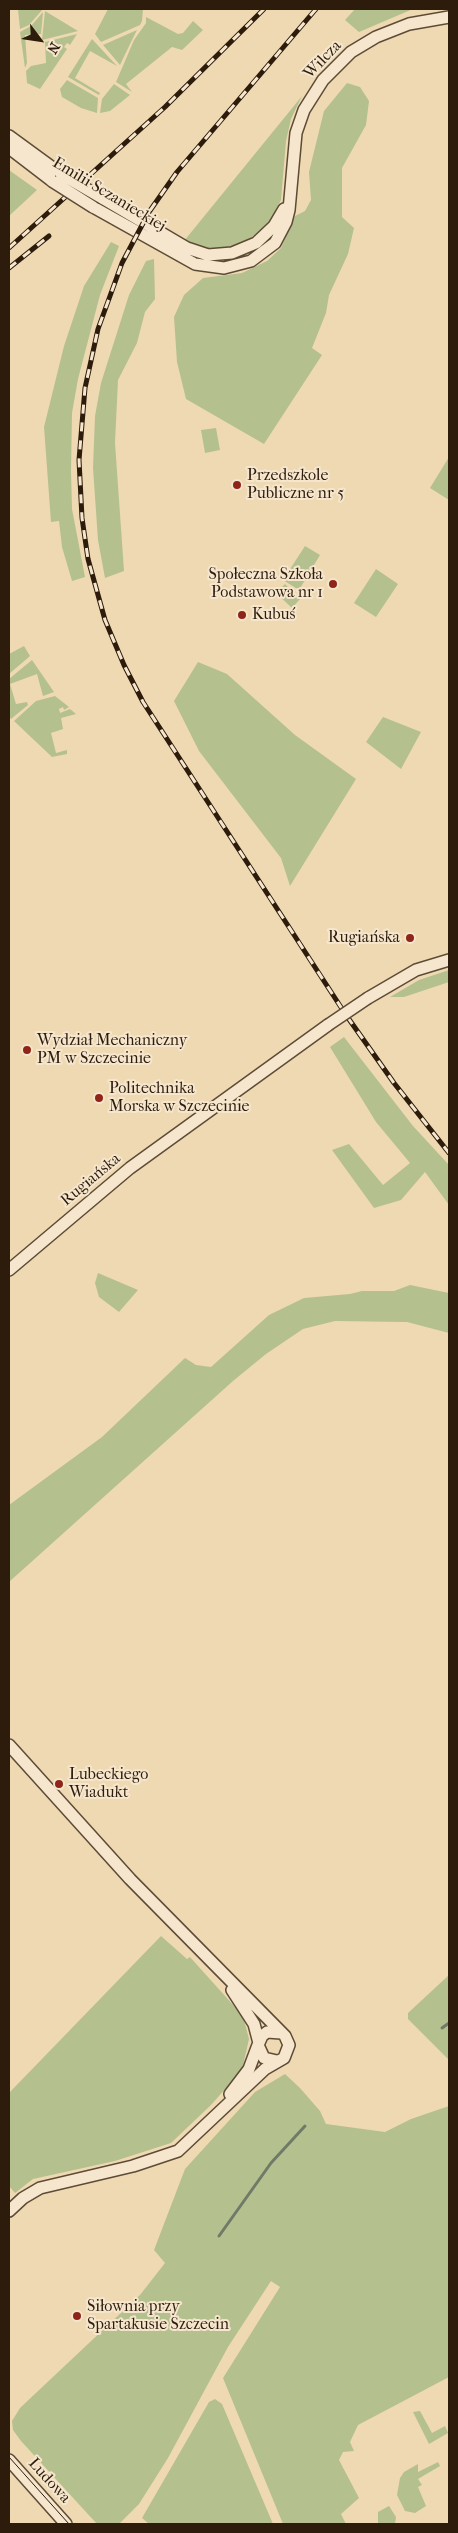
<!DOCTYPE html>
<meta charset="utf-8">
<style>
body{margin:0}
#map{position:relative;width:458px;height:2533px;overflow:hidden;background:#efd9b2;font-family:"IM FELL French Canon",serif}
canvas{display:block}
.frame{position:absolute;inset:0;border:10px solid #2d1c0c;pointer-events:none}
.north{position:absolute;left:15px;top:15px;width:50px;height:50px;-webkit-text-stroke:4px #f5e6cd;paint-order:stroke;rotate:121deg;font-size:14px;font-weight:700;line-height:20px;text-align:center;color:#2d1c0c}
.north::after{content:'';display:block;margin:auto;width:18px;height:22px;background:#2d1c0c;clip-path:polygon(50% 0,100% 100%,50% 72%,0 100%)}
</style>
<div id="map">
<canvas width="458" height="2533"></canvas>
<div class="frame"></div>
<div class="north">N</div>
</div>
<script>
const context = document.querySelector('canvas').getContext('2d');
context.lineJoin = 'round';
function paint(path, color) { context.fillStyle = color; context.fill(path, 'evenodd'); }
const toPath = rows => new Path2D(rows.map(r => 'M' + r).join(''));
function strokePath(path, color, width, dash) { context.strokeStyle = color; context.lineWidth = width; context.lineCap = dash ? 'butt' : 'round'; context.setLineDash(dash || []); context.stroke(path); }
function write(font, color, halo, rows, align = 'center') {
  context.font = font + ' "IM FELL French Canon",serif'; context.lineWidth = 4; context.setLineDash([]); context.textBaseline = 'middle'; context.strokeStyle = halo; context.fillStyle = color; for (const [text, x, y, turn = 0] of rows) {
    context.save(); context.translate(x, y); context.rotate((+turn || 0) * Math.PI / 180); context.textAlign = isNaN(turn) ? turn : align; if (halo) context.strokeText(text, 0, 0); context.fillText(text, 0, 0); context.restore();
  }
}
const green = toPath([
 [18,9,43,9,29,25,20,29],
 [108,9,143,9,142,21,140,25,101,42,95,34],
 [355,9,413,9,359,32,345,20],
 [45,11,78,31,42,40],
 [43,12,41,34,25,35,27,63,25,68,20,32,31,26],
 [146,17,178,34,183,33,193,21,203,30,182,50,172,47,126,84,132,92,116,82,134,40,146,23],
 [137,30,132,40,120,65,103,45],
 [77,34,70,45,67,43,64,47,67,49,40,89,27,83,26,71,31,66,46,63,45,42],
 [92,39,117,66,90,51,75,78,100,93,99,95,68,77],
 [67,80,98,98,97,113,81,108,62,97,60,89],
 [347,83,360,87,369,101,366,125,342,168,342,217,354,228,348,254,329,295,326,313,312,348,322,355,264,444,186,399,177,362,174,317,184,295,203,278,242,273,267,261,281,248,295,216,305,211,311,200,309,172,324,111],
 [114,84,130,95,110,111,100,113,102,99],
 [302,96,291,119,286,141,281,200,269,223,248,240,228,248,208,249,184,241],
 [9,170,37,190,9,216],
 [111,242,119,246,100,295,78,379,72,413,71,471,72,509,85,577,72,581,62,547,59,521,51,522,44,427,64,346,84,286],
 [154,259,155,299,145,312,137,343,118,380,115,443,124,571,105,578,98,540,93,468,95,416,101,383,129,295,146,261],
 [216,428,220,450,205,453,201,430],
 [449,457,449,500,430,488],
 [305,546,320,555,299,590,283,580],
 [376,569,398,584,376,617,354,603],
 [285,584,300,599,292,608,276,593],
 [24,646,30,656,9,674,9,654],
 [32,660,54,692,43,696,37,674,10,684,16,704,27,702,28,705,11,719,9,716,9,679],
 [198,662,227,674,295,735,356,779,290,886,281,858,199,751,174,701],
 [55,696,69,707,64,710,63,707,59,709,60,713,70,709,76,714,61,718,63,729,51,733,56,753,67,750,67,754,52,757,14,721,36,701],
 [383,717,421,732,401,769,366,742],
 [449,970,449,982,404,997,390,997,419,980],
 [344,1037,413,1126,449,1165,449,1205,425,1172,401,1200,374,1208,332,1150,349,1144,383,1185,410,1163,376,1122,330,1047],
 [98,1273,138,1290,119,1312,99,1297,95,1283],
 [410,1285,449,1293,449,1333,407,1322,335,1321,303,1329,266,1354,233,1381,9,1582,9,1505,102,1437,185,1358,196,1365,211,1367,269,1315,304,1298,350,1294,362,1291,394,1291],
 [161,1936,187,1959,190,1957,243,2016,249,2039,242,2070,211,2105,171,2143,115,2161,33,2179,15,2193,9,2186,9,2093],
 [449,1975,449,2060,408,2019,408,2013],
 [285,2074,300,2088,320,2111,326,2124,385,2132,411,2119,449,2106,449,2377,358,2425,350,2442,354,2451,343,2452,339,2460,359,2498,341,2514,346,2524,283,2524,223,2378,280,2287,271,2281,228,2347,168,2458,139,2504,119,2524,97,2524,21,2441,13,2430,12,2421,20,2408,140,2295,165,2263,154,2250,185,2169,255,2092],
 [215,2399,222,2404,273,2524,149,2524,142,2518,209,2402],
 [420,2411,432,2433,445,2426,448,2433,429,2444,413,2412],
 [438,2462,440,2466,418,2479,422,2485,418,2487,426,2506,415,2513,405,2511,397,2495,400,2478,404,2472,418,2464,418,2472],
 [389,2506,396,2517,395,2524,378,2524,378,2512]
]);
const stream = toPath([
 [442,2028,449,2023],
 [219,2236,271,2163,305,2126]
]);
const minor = toPath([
 [9,136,61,174],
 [9,148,52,181],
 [102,198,187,248,208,255,232,253,256,243,274,226,284,209],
 [93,207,195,264,224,268,251,261,275,243,286,222,289,210,296,133,304,110,323,80,351,52,376,37,409,24,449,17],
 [368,998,416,970,449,960],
 [9,1270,130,1168,328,1025],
 [9,1745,130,1879,285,2036,289,2045,284,2058,265,2069,178,2151,133,2166,40,2188,23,2198,9,2211],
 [232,1990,254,2024,259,2043],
 [277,2061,264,2058,258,2045,262,2036,267,2032,281,2033],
 [230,2094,249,2069,258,2045],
 [9,2460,66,2524]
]);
const tram = toPath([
 [9,2457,69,2524]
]);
const rail = toPath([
 [316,9,177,172,149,212,122,263,98,329,85,388,79,460,82,518,88,559,105,620,124,665,143,702,346,1015,394,1083,449,1153],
 [9,248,165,107,264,9],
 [9,268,49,236]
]);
const minorBridge = toPath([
 [61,174,102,198],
 [52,181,93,207],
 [328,1025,368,998]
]);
const markers = [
 [237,485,5,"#8f2418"],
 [333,584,5,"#8f2418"],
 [242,615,5,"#8f2418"],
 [410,938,5,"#8f2418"],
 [27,1050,5,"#8f2418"],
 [99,1098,5,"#8f2418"],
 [59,1784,5,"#8f2418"],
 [77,2316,5,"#8f2418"]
];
const streetNames = [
 ["Wilcza",323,60,-46],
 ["Emilii Sczanieckiej",109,195,31],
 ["Rugiańska",91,1180,-40],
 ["Ludowa",49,2481,48]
];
const poiNames = [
 ["Przedszkole",247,476],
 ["Publiczne nr 5",247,494],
 ["Społeczna Szkoła",323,575,"right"],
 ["Podstawowa nr 1",323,593,"right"],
 ["Kubuś",252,615],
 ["Rugiańska",400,938,"right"],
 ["Wydział Mechaniczny",37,1041],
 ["PM w Szczecinie",37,1059],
 ["Politechnika",109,1089],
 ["Morska w Szczecinie",109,1107],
 ["Lubeckiego",69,1775],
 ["Wiadukt",69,1793],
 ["Siłownia przy",87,2307],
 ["Spartakusie Szczecin",87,2325]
];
paint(green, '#b5c08f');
strokePath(stream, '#6f7b68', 3);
strokePath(minor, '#5e4b36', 14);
strokePath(minor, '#f5e6cd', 11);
strokePath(tram, '#2d1c0c', 1);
strokePath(rail, '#2d1c0c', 5);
strokePath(rail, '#f5e6cd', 3, [9]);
strokePath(minorBridge, '#5e4b36', 14, []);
strokePath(minorBridge, '#f5e6cd', 11);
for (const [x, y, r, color] of markers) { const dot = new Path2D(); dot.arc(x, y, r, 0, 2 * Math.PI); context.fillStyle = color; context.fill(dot); strokePath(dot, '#f5e6cd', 2); }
write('16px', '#2d1c0c', '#f5e6cd', streetNames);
write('16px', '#2d1c0c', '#f5e6cd', poiNames, 'left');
</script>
